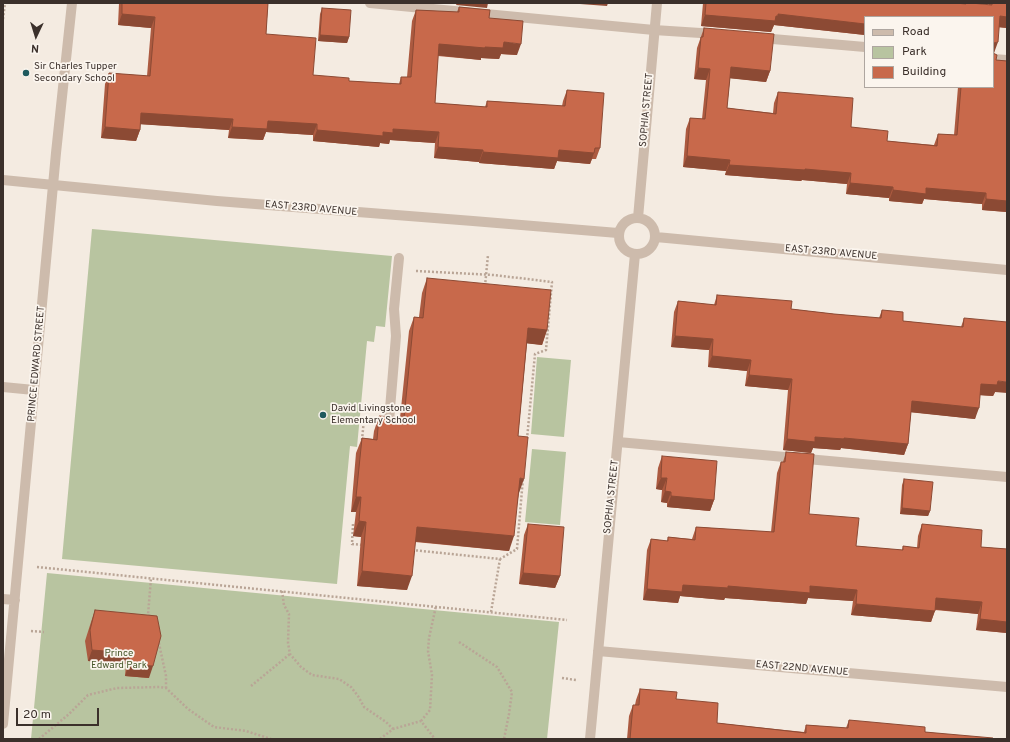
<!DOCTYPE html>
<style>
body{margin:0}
#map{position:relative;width:1010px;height:742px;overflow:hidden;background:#f4ebe1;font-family:Overpass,sans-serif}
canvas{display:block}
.frame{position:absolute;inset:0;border:4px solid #3b302b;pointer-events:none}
.legend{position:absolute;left:864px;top:16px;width:130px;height:72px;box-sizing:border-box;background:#fbf5ee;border:1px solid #aea6a0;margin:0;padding:5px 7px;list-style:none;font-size:12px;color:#3b302b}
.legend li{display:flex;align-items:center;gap:8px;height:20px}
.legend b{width:20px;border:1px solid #aea6a0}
.north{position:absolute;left:16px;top:16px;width:40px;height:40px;-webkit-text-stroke:3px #fbf5ee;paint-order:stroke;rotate:184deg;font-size:11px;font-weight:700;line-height:16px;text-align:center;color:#3b302b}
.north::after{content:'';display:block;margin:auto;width:14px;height:18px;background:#3b302b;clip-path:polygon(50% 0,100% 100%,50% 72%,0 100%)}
.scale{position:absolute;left:16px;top:708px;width:83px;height:18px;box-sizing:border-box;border:2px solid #3b302b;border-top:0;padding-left:5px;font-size:12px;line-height:14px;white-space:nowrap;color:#3b302b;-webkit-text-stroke:3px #fbf5ee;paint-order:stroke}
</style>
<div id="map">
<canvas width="1010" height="742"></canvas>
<div class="frame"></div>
<ul class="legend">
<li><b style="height:5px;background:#cdbbac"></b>Road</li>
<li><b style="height:11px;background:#b8c4a0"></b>Park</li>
<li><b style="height:11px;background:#c8694b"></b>Building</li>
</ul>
<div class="north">N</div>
<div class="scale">20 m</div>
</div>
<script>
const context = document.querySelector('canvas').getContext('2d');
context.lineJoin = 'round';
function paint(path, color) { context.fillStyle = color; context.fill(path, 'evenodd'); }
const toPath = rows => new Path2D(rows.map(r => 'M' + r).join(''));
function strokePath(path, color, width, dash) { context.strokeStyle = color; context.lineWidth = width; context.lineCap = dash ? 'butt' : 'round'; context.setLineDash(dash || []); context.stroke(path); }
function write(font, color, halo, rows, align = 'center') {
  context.font = font + ' Overpass,sans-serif'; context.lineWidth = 3.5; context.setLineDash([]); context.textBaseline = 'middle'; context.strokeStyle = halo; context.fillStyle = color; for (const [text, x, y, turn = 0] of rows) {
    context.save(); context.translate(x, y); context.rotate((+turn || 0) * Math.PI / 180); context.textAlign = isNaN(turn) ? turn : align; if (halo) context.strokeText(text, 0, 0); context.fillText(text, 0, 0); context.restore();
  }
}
const green = toPath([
 [92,229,392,256,385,327,376,326,374,342,367,341,357,447,350,446,337,584,62,559],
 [537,357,571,360,564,437,531,434],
 [532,449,566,452,560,525,525,522],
 [47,573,559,622,547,739,31,739]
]);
const path = toPath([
 [3,19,5,3],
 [416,271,494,275,552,282,546,350,535,354,527,439],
 [485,286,488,255],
 [362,440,364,419,370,419],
 [353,524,352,544,363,545],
 [412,550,500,559,517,549,523,478],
 [37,567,567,620],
 [282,591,284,605,289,614,288,643,290,654,301,667,312,675,339,679,351,687,358,696,364,707,386,722,393,729],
 [491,612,500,559],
 [150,616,148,615,151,578],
 [31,631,44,632],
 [158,639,166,676,166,688],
 [459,642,497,667,512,692,509,714,504,739],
 [562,678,576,680],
 [251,686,290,654],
 [421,721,430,710,432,675,428,651,429,638,436,606],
 [39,739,69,714,88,695,117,688,160,687,166,688,188,709,214,727,246,731,271,739],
 [380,739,393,729,421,721,435,739]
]);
const lane = toPath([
 [370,3,654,30,716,34],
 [761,38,865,47],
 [993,59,1007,60],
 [3,387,34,390],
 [389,421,396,336,394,309,399,258],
 [618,442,1007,477]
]);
const street = toPath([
 [3,180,217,201,473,221,618,233],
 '619 236a18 18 0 1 1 36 0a18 18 0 1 1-36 0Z',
 [638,218,657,3],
 [656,237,1007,270],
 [3,599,15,600],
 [598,651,1007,687],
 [3,724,56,153,72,3],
 [590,739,635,254]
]);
const wall = toPath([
 [119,3,268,3,266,34,313,75,349,81,399,84,401,77,407,77,412,21,416,10,457,12,459,7,489,18,517,55,501,54,499,59,481,58,481,60,438,56,435,103,485,107,487,101,562,106,563,101,567,90,600,148,596,159,592,159,590,164,557,161,554,169,479,163,479,162,434,158,435,143,390,140,389,144,380,143,379,147,313,141,313,135,266,132,263,140,228,138,229,130,140,124,140,130,136,141,101,138,105,84,109,73,147,76,151,28,118,25],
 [703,3,955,3,966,4,966,3,989,5,989,3,1007,3,1007,28,999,27,994,53,993,17,865,17,865,35,774,25,771,32,701,26],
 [322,8,349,37,347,43,318,41,320,14],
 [704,28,770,71,766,82,730,78,727,108,773,113,774,103,778,92,851,127,887,141,934,145,938,134,954,135,958,87,993,87,996,60,1007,61,1007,212,982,210,982,204,924,199,922,204,889,201,889,198,846,194,847,184,802,180,801,181,725,175,726,171,683,167,686,129,690,118,702,119,706,80,694,79,697,48],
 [427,278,547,330,542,345,527,343,518,436,519,493,509,551,415,542,407,590,357,586,361,537,353,536,356,512,351,512,356,453,362,438,373,439,374,431,379,416,400,418,409,331,414,317,419,317,422,293],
 [717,295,791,309,834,314,879,318,882,310,903,321,961,327,964,318,995,392,993,396,980,395,975,419,911,412,908,444,904,455,841,448,840,450,813,448,811,453,783,450,788,390,745,386,747,371,708,367,709,350,671,347,674,312,678,301,714,305],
 [786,452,809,514,856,546,902,550,903,546,917,548,918,536,922,524,981,547,1007,549,1007,633,976,630,978,614,935,610,931,622,851,615,853,601,808,598,806,604,725,598,724,600,680,596,678,603,643,600,647,550,651,539,667,541,668,537,692,539,696,527,771,532,777,473,781,462,783,462],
 [662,456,714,500,710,511,667,507,667,503,661,502,662,490,656,489,658,468],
 [904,479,930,511,928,516,900,514,902,485],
 [528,524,560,576,555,588,519,584,524,535],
 [95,610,149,678,125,676,126,664,88,661,85,641,91,622],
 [640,689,676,699,717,723,804,732,806,725,846,728,849,720,925,732,993,739,627,739,629,716,633,705,635,705,636,700]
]);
const shadedWall = toPath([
 [457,3,488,3,487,8,456,5],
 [580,3,608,3,607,6,580,4],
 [122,14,155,17,151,28,118,25],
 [778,14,865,24,865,35,774,25,771,32,701,26,705,15,776,16],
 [1000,16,1007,17,1007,28,996,27],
 [320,35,349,37,347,43,318,41],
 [504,42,521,44,517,55,501,54,499,59,481,58,481,60,435,55,439,44],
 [998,42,994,53,993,53,993,44,994,43],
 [731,67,770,71,766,82,727,78],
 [698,68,710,69,706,80,694,79],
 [141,113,233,119,229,130,137,124],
 [268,121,317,124,313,135,266,132,263,140,228,138,232,127],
 [105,127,140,130,136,141,101,138],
 [393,129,439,132,435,143,390,140,389,144,380,143,379,147,313,141,317,130,383,132],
 [438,147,483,150,479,162,434,158],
 [559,150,594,153,590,164,557,161,554,169,479,163,483,152],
 [687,156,730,160,726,171,683,167],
 [729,165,805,169,851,173,847,184,802,180,801,181,725,175],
 [850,183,893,187,889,198,846,194],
 [926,188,986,193,982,204,924,199,922,204,889,201,893,190],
 [986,199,1007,201,1007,212,982,210],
 [528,328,547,330,542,345,523,343],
 [675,336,713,339,709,350,671,347],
 [712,356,751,360,747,371,708,367],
 [749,375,792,379,788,390,745,386],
 [998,381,1007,382,1007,393,995,392,993,396,977,395,981,384],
 [912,401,979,408,975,419,908,412],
 [815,437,844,438,908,444,904,455,841,448,840,450,813,448,811,453,783,450,787,439],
 [520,478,524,479,519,493,514,493],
 [661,478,667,478,662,490,656,489],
 [665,491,671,492,667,503,661,502],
 [671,496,714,500,710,511,667,507],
 [356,497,361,497,356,512,351,512],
 [902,508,930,511,928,516,900,514],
 [359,521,366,522,361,537,353,536],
 [417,527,514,536,509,551,411,541],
 [362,571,412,576,407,590,357,586],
 [523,573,560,576,555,588,519,584],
 [683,585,728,586,810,586,857,590,853,601,808,598,806,604,725,598,724,600,680,596,678,603,643,600,647,589],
 [936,598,982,602,978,614,932,609],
 [856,604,935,611,931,622,851,615],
 [980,619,1007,622,1007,633,976,630],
 [92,650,130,653,126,664,88,661],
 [129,664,153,666,149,678,125,676]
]);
const building = toPath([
 [122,3,268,3,266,34,316,38,313,75,349,78,349,81,401,84,401,77,411,77,416,10,459,12,459,7,490,10,489,18,523,21,521,44,504,42,503,48,485,47,485,48,439,44,435,103,487,107,487,101,565,106,567,90,604,93,600,148,595,148,594,153,559,150,558,158,483,152,483,150,438,147,439,132,393,129,393,133,383,132,383,136,317,130,317,124,268,121,267,129,232,127,233,119,141,113,140,130,105,127,109,73,150,76,155,17,122,14,122,3],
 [706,3,955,3,966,4,966,3,971,3,992,5,992,3,1007,3,1007,17,1000,16,998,42,994,43,993,44,993,17,865,17,865,24,778,14,778,16,776,16,775,21,705,15,706,3],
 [322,8,351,10,349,37,320,35,322,8],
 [704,28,774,34,770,71,731,67,727,108,776,114,778,92,853,98,851,127,888,131,887,141,937,146,938,134,957,135,961,87,993,87,993,53,997,55,996,60,1007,61,1007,201,986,199,986,193,926,188,926,194,893,190,893,187,850,183,851,173,805,169,805,170,729,165,730,160,687,156,690,118,705,119,710,69,698,68,701,37,703,37,704,28],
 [427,278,551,290,547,330,528,328,518,436,528,437,524,479,520,478,514,536,417,527,412,576,362,571,366,522,359,521,361,497,356,497,362,438,377,440,379,416,404,418,414,317,423,318,427,278],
 [717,295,792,301,791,309,834,314,881,318,882,310,903,312,903,321,963,327,964,318,1007,322,1007,382,998,381,997,385,981,384,979,408,912,401,908,444,844,438,844,439,815,437,815,442,787,439,792,379,749,375,751,360,712,356,713,339,675,336,678,301,716,305,717,295],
 [786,452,814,454,809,514,859,518,856,546,903,550,903,546,919,548,922,524,982,530,981,547,1007,549,1007,622,980,619,982,602,936,598,935,611,856,604,857,590,810,586,810,593,728,586,728,588,683,585,682,592,647,589,651,539,668,541,668,537,695,540,696,527,774,532,781,462,785,462,786,452],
 [662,456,717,461,714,500,671,496,671,492,665,491,667,478,661,478,662,456],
 [904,479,933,482,930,511,902,508,904,479],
 [528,524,564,527,560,576,523,573,528,524],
 [95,610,157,616,161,636,153,666,129,664,130,653,92,650,90,630,95,610],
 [640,689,677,692,676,699,718,703,717,723,806,733,806,725,848,728,849,720,925,727,925,732,993,738,993,739,630,739,633,705,639,705,640,689]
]);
const markers = [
 [26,73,4,"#1f5a5e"],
 [323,415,4,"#1f5a5e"]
];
const poiNames = [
 ["Sir Charles Tupper",34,67],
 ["Secondary School",34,79],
 ["David Livingstone",331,409],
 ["Elementary School",331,421]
];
const streetNames = [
 ["SOPHIA STREET",647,110,-85],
 ["EAST 23RD AVENUE",311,209,5],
 ["EAST 23RD AVENUE",831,253,5],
 ["PRINCE EDWARD STREET",37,364,-85],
 ["SOPHIA STREET",612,497,-84],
 ["EAST 22ND AVENUE",802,669,5]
];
const parkNames = [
 ["Prince",119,654],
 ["Edward Park",119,666]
];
paint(green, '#b8c4a0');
strokePath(path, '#b9a596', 2.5, [2, 2]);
strokePath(lane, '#cdbbac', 10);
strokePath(street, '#cdbbac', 10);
paint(wall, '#ac5a40');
paint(shadedWall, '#8c4a34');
paint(building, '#c8694b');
strokePath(building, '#8c4a34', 1);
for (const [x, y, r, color] of markers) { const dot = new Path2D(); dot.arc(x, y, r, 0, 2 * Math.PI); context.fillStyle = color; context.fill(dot); strokePath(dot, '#fbf5ee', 1.5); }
write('10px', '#3b302b', '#fbf5ee', poiNames, 'left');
write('10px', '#3b302b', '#fbf5ee', streetNames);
write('10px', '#4a5a2e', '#fbf5ee', parkNames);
</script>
